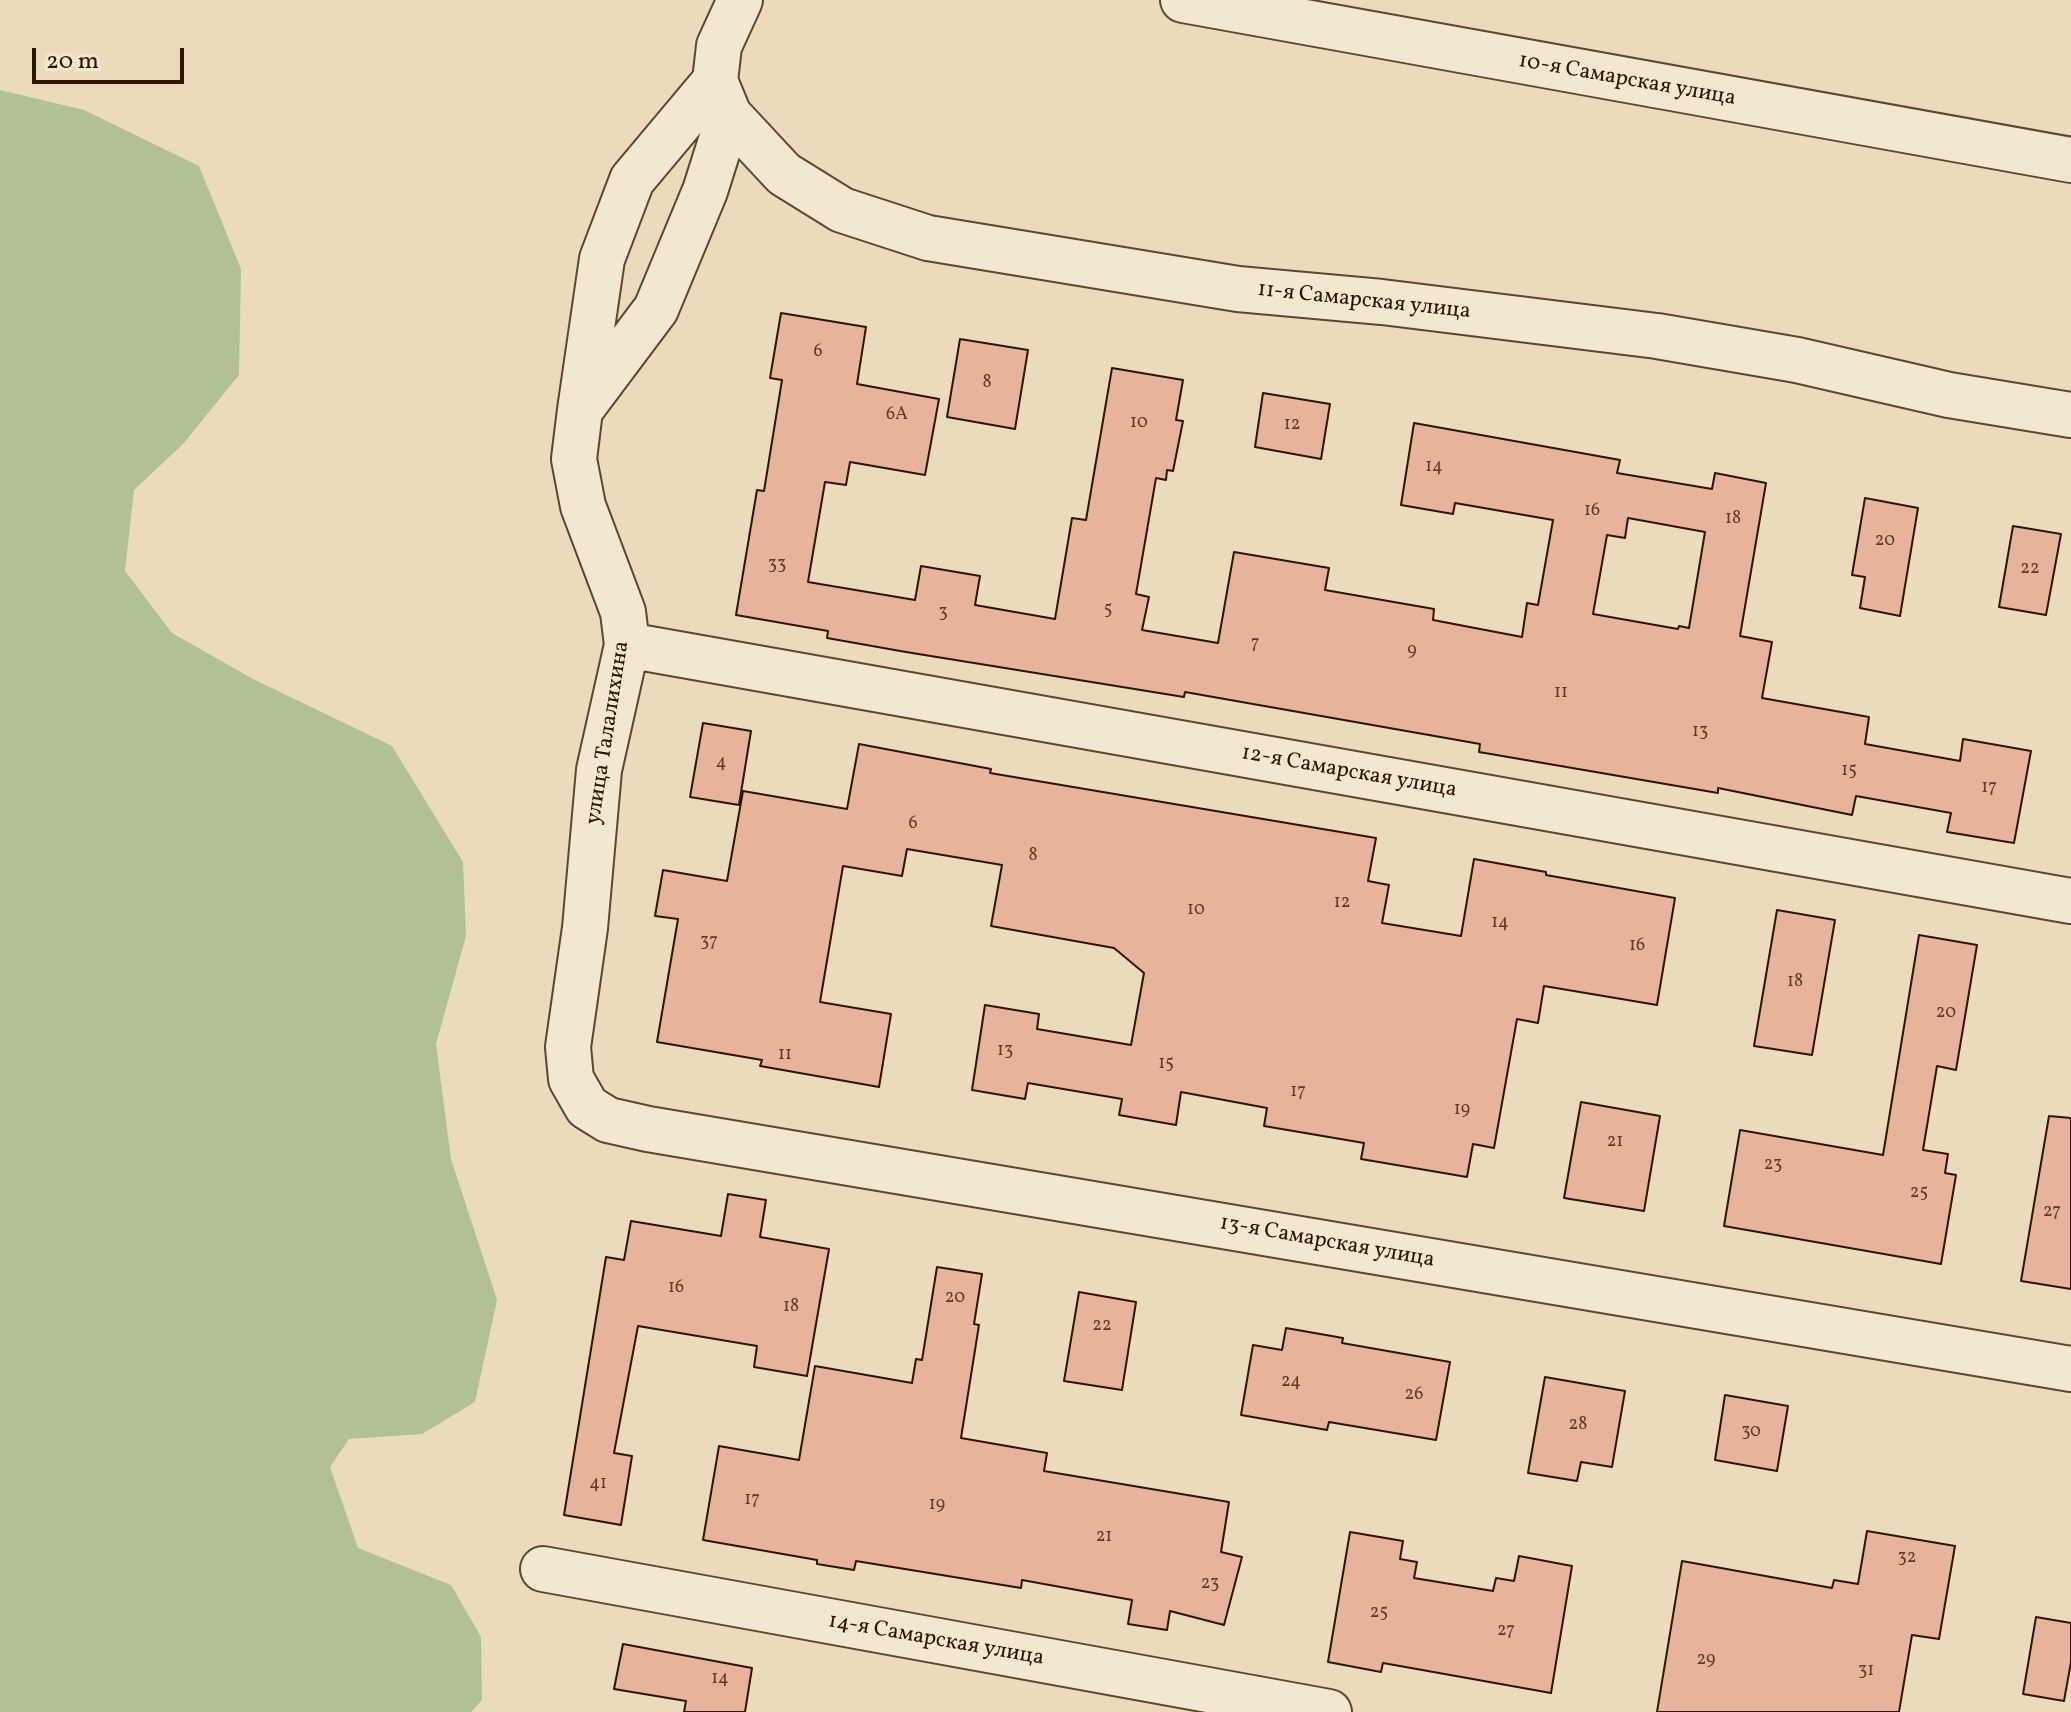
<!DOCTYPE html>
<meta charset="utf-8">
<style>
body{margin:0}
#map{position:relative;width:2071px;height:1712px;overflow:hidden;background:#ebdbba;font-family:Vollkorn,serif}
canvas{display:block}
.scale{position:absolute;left:32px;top:48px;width:152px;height:36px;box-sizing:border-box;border:4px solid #2e1500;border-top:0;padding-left:10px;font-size:24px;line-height:28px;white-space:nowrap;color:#2e1500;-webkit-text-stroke:6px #f2e8d2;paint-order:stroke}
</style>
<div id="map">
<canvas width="2071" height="1712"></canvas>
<div class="scale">20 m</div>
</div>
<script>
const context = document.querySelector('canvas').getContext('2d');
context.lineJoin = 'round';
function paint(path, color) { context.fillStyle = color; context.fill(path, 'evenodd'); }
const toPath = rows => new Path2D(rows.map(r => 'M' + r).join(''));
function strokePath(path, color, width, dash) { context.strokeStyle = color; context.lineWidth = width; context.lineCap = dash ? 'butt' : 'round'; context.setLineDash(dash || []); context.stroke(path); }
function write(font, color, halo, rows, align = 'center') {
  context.font = font + ' Vollkorn,serif'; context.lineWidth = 8; context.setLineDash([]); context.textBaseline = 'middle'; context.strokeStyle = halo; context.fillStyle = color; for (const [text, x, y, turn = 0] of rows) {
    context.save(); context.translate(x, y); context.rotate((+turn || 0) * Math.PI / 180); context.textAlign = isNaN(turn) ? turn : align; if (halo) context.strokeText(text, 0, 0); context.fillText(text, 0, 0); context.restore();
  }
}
const green = toPath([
 [0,90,84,110,199,166,241,269,239,375,183,444,134,490,125,571,172,633,253,679,392,746,463,862,466,936,436,1044,451,1159,497,1300,475,1402,422,1434,349,1439,330,1467,358,1548,451,1585,481,1637,482,1700,471,1712,0,1712]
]);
const building = toPath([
 [781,313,866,327,857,384,939,399,925,475,850,462,846,485,825,482,808,582,915,600,921,566,980,576,975,605,1055,619,1072,518,1086,520,1112,368,1183,380,1176,420,1183,421,1173,471,1167,470,1166,480,1156,478,1136,594,1149,597,1142,630,1218,643,1234,552,1329,568,1325,590,1434,609,1433,620,1522,637,1527,603,1538,605,1553,520,1455,503,1453,514,1401,505,1414,423,1620,460,1617,473,1712,489,1715,473,1766,483,1740,636,1772,642,1762,698,1869,717,1865,744,1960,761,1963,739,2031,751,2014,843,1947,832,1951,813,1856,796,1852,815,1718,788,1718,793,1479,752,1480,744,1185,692,1184,697,906,652,827,638,828,631,736,615,757,490,764,491,782,380,770,378,781,313],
 [1628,518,1705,532,1689,628,1679,626,1678,629,1593,614,1607,535,1625,538,1628,518],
 [960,339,1028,350,1015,429,947,417,960,339],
 [1263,393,1330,404,1321,459,1255,447,1263,393],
 [1865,498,1918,508,1900,616,1860,608,1865,577,1852,575,1865,498],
 [2013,526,2061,534,2046,615,1999,607,2013,526],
 [703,723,751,731,739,805,690,797,703,723],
 [859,744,991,769,990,773,1376,838,1368,881,1389,885,1382,923,1461,936,1474,859,1546,872,1546,875,1675,898,1657,1005,1544,986,1538,1023,1517,1019,1494,1148,1473,1144,1467,1177,1361,1159,1364,1143,1264,1126,1267,1108,1181,1092,1176,1125,1119,1115,1122,1099,1028,1083,1025,1099,972,1090,985,1005,1039,1014,1037,1029,1131,1045,1144,973,1114,948,991,926,1002,865,907,849,902,876,843,866,820,1002,891,1014,879,1087,760,1066,762,1060,657,1042,678,919,655,916,663,870,727,881,743,791,847,809,859,744],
 [1777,910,1835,920,1812,1055,1754,1046,1777,910],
 [1919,935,1977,945,1956,1070,1937,1066,1923,1150,1948,1154,1945,1173,1956,1175,1941,1264,1724,1226,1740,1130,1883,1155,1919,935],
 [1581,1102,1660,1116,1644,1211,1564,1198,1581,1102],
 [2049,1116,2071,1118,2071,1289,2021,1281,2049,1116],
 [728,1194,766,1200,760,1237,829,1249,807,1376,754,1367,757,1346,638,1326,614,1453,632,1456,621,1525,564,1515,606,1257,624,1260,631,1221,721,1236,728,1194],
 [937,1267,982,1274,974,1324,979,1325,961,1438,1047,1453,1044,1471,1229,1502,1221,1552,1242,1557,1224,1625,1170,1611,1167,1630,1128,1624,1132,1600,1022,1580,1021,1588,856,1561,854,1570,817,1564,817,1560,703,1540,719,1446,799,1460,815,1366,912,1383,916,1359,922,1360,937,1267],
 [1079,1292,1136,1302,1122,1390,1064,1381,1079,1292],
 [1286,1328,1343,1338,1342,1343,1450,1362,1436,1440,1329,1422,1327,1430,1241,1415,1253,1345,1282,1350,1286,1328],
 [1545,1377,1625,1391,1612,1467,1581,1462,1577,1481,1528,1473,1545,1377],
 [1725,1395,1788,1406,1777,1471,1715,1460,1725,1395],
 [1867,1531,1955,1546,1939,1639,1912,1635,1899,1712,1657,1712,1682,1561,1832,1588,1834,1580,1858,1584,1867,1531],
 [1350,1532,1403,1541,1400,1559,1417,1562,1414,1578,1493,1591,1496,1578,1514,1581,1519,1556,1572,1566,1551,1693,1383,1663,1381,1672,1328,1662,1350,1532],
 [2036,1617,2071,1623,2071,1662,2064,1701,2023,1694,2036,1617],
 [623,1644,752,1668,745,1712,684,1712,686,1701,614,1689,623,1644]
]);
const minor = toPath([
 [740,0,719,46,715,81,632,180,602,259,580,410,574,459,583,506,623,612,627,645,599,770,585,928,568,1047,571,1079,587,1107,608,1120,648,1129,2071,1369],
 [1183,0,2071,160],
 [715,81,729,115,784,174,842,210,928,238,1238,289,1382,302,1657,336,1797,360,1949,395,2071,415],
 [584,405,656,309,705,191,729,115],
 [627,645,2071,901],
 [543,1569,1329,1712]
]);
const numberNames = [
 ["6",818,353],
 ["8",987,384],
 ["6А",897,416],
 ["10",1139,424],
 ["12",1292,426],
 ["14",1434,468],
 ["16",1592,512],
 ["18",1733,520],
 ["20",1885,542],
 ["33",777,566],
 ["22",2030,570],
 ["5",1108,611],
 ["3",943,614],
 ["7",1255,645],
 ["9",1412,652],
 ["11",1561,694],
 ["13",1700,733],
 ["4",721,764],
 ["15",1849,772],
 ["17",1989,789],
 ["6",913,825],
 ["8",1033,857],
 ["12",1342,904],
 ["10",1196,911],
 ["14",1500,924],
 ["37",709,943],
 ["16",1637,947],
 ["18",1795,983],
 ["20",1946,1014],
 ["13",1005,1052],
 ["11",785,1056],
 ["15",1166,1065],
 ["17",1298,1093],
 ["19",1462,1111],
 ["21",1615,1143],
 ["23",1773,1166],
 ["25",1919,1194],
 ["27",2052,1213],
 ["16",676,1289],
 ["20",955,1299],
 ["18",791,1308],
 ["22",1102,1327],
 ["24",1291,1383],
 ["26",1414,1396],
 ["28",1578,1426],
 ["30",1751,1433],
 ["41",598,1485],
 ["17",752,1501],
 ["19",937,1506],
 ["21",1104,1538],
 ["32",1907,1559],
 ["23",1210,1585],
 ["25",1379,1614],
 ["27",1506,1632],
 ["29",1706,1661],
 ["31",1866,1672],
 ["14",720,1680]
];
const streetNames = [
 ["10-я Самарская улица",1627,81,10],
 ["11-я Самарская улица",1364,302,6],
 ["улица Талалихина",609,733,-81],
 ["12-я Самарская улица",1349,773,10],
 ["13-я Самарская улица",1327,1243,10],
 ["14-я Самарская улица",936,1641,10]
];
paint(green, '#b1c195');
paint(building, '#e7b39a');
strokePath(building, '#2e1500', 2);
strokePath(minor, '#5d462e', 48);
strokePath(minor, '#f2e8d2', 44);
write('18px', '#5c3c26', null, numberNames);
write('22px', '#2e1500', '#f2e8d2', streetNames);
</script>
